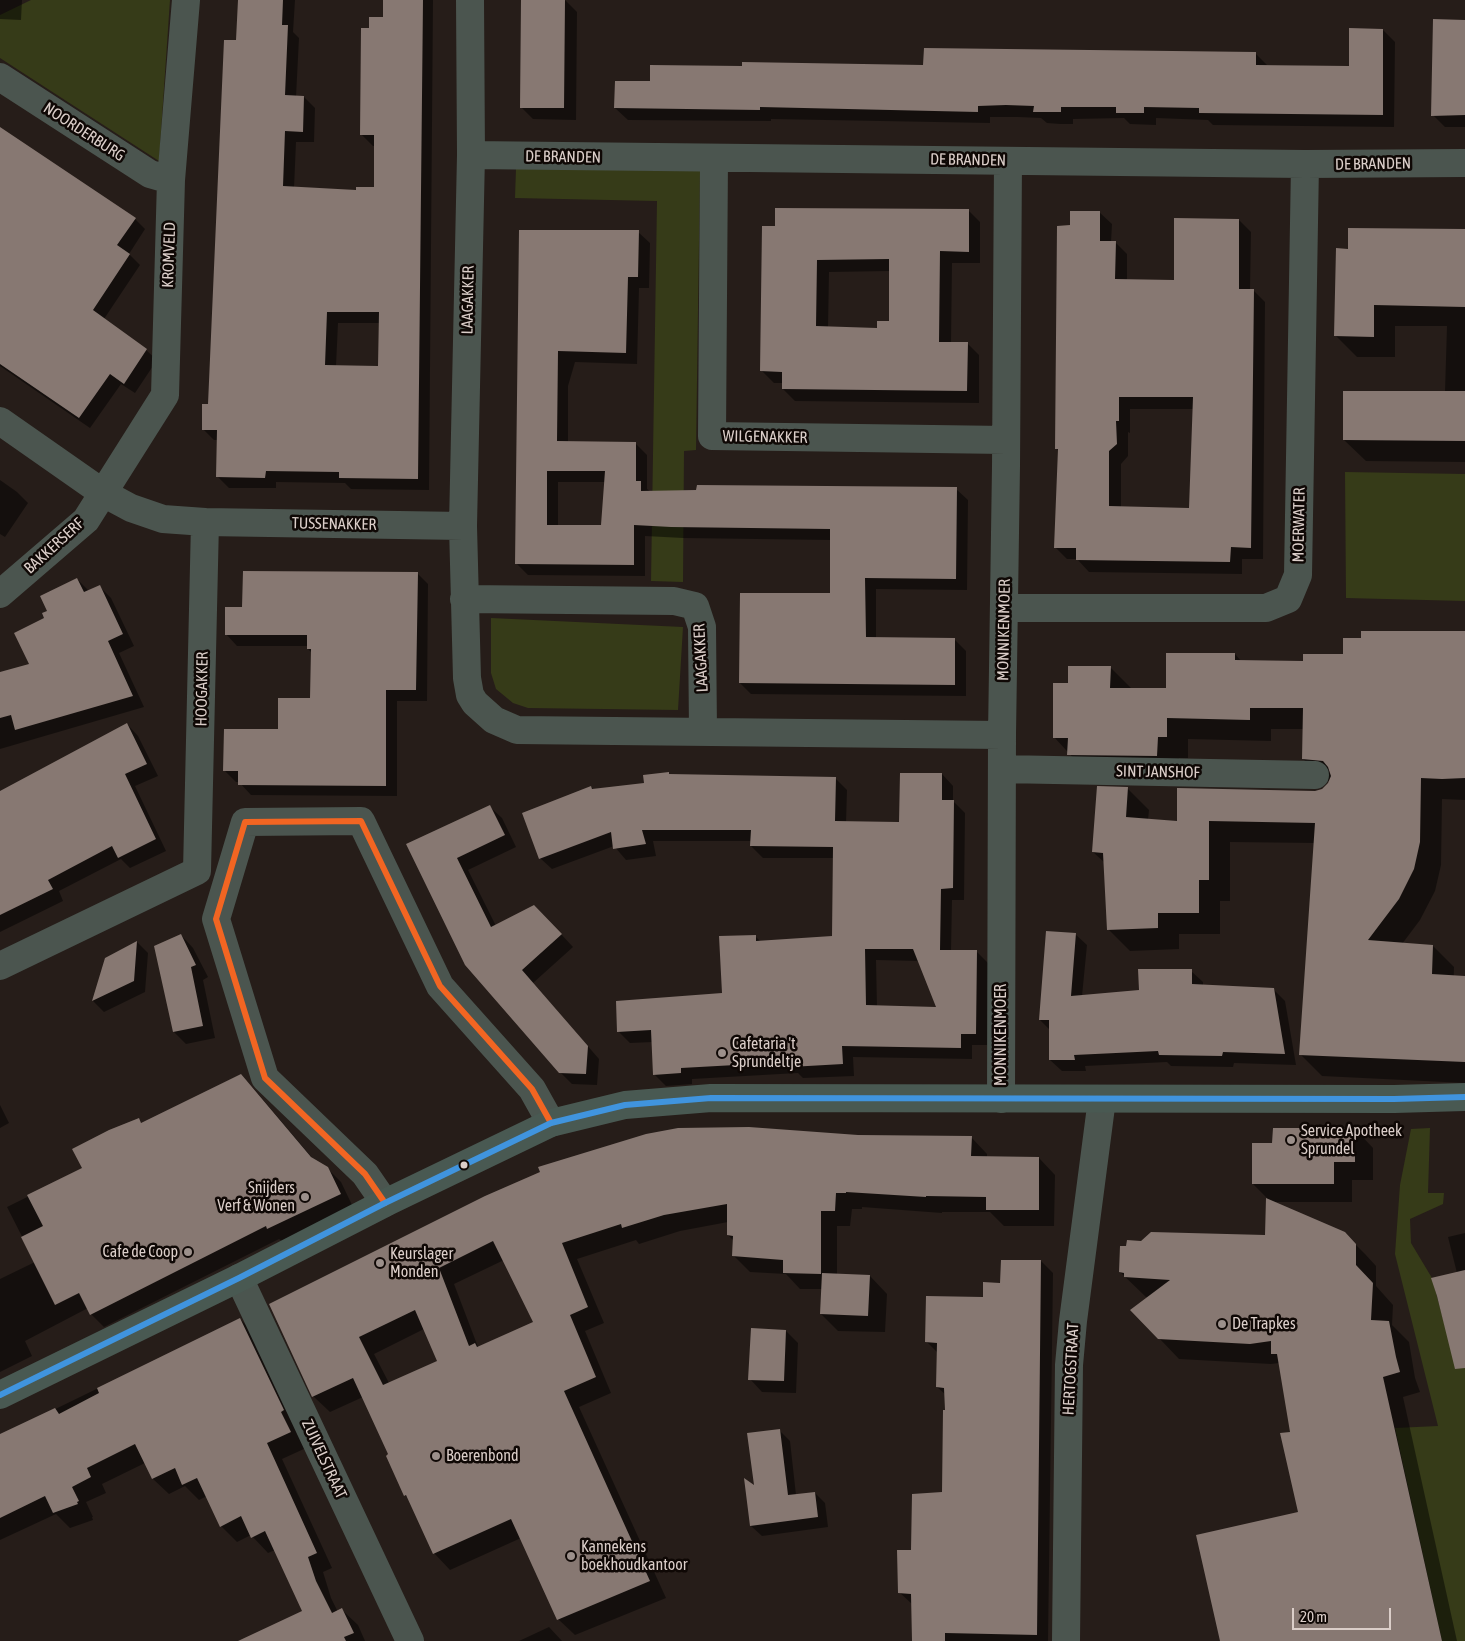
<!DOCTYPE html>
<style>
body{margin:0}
#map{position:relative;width:1465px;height:1641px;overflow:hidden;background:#261d19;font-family:"Asap Condensed",sans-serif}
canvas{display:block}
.scale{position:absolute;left:1292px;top:1608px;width:99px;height:22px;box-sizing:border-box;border:2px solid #dbcec9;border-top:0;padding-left:6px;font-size:15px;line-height:18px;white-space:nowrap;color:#dbcec9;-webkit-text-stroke:4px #0f0805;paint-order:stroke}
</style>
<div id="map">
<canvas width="1465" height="1641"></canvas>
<div class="scale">20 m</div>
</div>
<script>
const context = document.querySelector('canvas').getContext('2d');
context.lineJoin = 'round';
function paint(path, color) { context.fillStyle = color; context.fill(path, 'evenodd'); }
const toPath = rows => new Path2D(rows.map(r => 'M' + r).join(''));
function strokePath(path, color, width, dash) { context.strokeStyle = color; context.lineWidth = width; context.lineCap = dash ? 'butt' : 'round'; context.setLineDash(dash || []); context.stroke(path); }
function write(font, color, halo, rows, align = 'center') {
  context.font = font + ' "Asap Condensed",sans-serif'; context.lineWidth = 5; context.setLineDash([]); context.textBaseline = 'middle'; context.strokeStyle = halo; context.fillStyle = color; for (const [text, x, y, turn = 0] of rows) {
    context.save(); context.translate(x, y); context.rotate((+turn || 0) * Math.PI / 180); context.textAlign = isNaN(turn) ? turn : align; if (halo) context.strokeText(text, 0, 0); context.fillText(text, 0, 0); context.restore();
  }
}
const green = toPath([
 [31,0,170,0,159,161,0,58,0,15],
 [516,168,700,171,696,450,684,451,683,582,651,581,657,201,515,198],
 [1345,472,1465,474,1465,601,1346,598],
 [491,618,683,627,678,710,528,708,513,703,496,689,491,673],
 [1430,1128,1428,1193,1444,1193,1443,1204,1410,1219,1411,1243,1432,1278,1445,1326,1465,1321,1465,1641,1442,1641,1395,1428,1438,1426,1395,1254,1400,1185,1411,1129]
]);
const shadow = toPath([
 [0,0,22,0,21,20,0,19],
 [239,0,295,0,293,32,299,38,296,97,304,97,315,108,314,142,296,142,294,188,357,191,375,188,375,146,373,146,361,134,370,29,384,19,384,0,433,0,429,490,351,489,345,483,276,482,276,488,229,488,217,476,218,440,214,440,203,429,209,405,237,42],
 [338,323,380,323,379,367,336,366],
 [522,0,565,0,577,12,576,120,533,119,521,107],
 [1465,22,1465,127,1445,127,1433,115],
 [1383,30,1395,42,1394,127,1213,125,1208,120,1156,118,1156,125,1130,124,1124,118,1073,119,1073,124,1060,124,1047,123,1041,118,1018,117,990,117,990,123,771,119,771,121,628,120,615,108,652,82,743,67,925,66,1255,53,1267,65,1350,67],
 [0,129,135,219,145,229,129,254,140,265,104,319,146,350,157,360,135,393,121,384,90,428,0,366],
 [968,210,980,222,980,263,952,263,951,343,967,343,979,355,979,403,795,401,783,389,783,383,774,383,762,371,763,227],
 [890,271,890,322,878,329,828,328,829,272],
 [1099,212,1112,224,1111,242,1115,242,1127,254,1127,281,1175,281,1239,220,1251,232,1250,290,1253,290,1265,302,1263,559,1242,559,1242,574,1089,572,1077,559,1067,559,1055,547,1059,451,1056,448,1071,227],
 [1130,409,1194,409,1190,509,1121,508,1121,464,1128,456,1128,432,1130,433],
 [1465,230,1465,462,1366,461,1344,440,1445,392,1447,326,1395,326,1395,357,1357,357,1336,336,1349,250],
 [520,231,638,232,650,243,649,288,639,288,637,364,575,362,568,386,568,442,636,444,647,455,647,489,651,492,956,489,968,500,967,590,876,589,876,639,955,640,966,651,966,696,751,694,740,683,831,594,831,540,683,538,645,536,645,576,528,575,517,564],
 [558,482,605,482,602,526,558,526],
 [0,480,17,492,28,503,5,537,0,534],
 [417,573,428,584,427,701,397,701,397,796,251,795,239,782,236,782,225,771,280,730,311,699,312,653,308,649,308,646,237,646,226,634,244,609],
 [77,579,89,591,99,586,111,598,134,646,119,653,144,707,0,749,0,673,31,665,49,611],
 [1465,633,1465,800,1442,799,1441,865,1435,891,1420,920,1402,944,1433,946,1454,967,1453,1003,1465,979,1465,1083,1322,1076,1300,1054,1315,843,1230,842,1230,901,1220,901,1220,934,1179,934,1179,949,1130,951,1108,929,1105,863,1093,852,1127,788,1149,810,1148,820,1178,822,1323,790,1330,781,1325,780,1303,759,1304,729,1271,729,1271,741,1188,739,1188,758,1179,758,1178,777,1090,776,1054,737,1069,684,1110,667,1132,689,1167,689,1235,654,1242,662,1304,662],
 [127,724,138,736,158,776,135,786,166,851,130,868,121,859,59,891,63,901,0,932,0,793],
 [942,774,953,786,953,801,965,813,964,900,952,900,951,951,976,951,988,963,987,1045,972,1045,972,1059,853,1057,854,1076,803,1078,798,1073,692,1079,692,1084,666,1086,654,1074,653,1042,630,1043,619,1032,723,994,755,936,761,942,833,937,834,858,763,858,751,846,752,841,653,841,656,856,626,860,614,846,552,869,540,858,591,787,594,790,645,784,670,776,835,778,847,790,846,823,900,824],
 [876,960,919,961,938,1008,877,1007],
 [490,807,502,818,516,847,468,870,496,926,546,918,573,947,533,983,599,1059,597,1085,572,1084,560,1072,408,845],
 [1075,934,1087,945,1082,996,1140,991,1191,971,1203,982,1203,986,1273,989,1285,1001,1296,1065,1234,1063,1233,1067,1171,1066,1167,1062,1085,1066,1086,1071,1062,1071,1050,1060,1050,1030,1040,1020],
 [181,935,193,948,208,977,203,980,215,1038,186,1044,174,1032],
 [137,942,148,953,145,992,104,1012,93,1001,106,959],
 [240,1075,254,1089,314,1160,327,1168,341,1182,353,1207,282,1241,279,1239,104,1327,91,1314,88,1308,25,1341,32,1356,0,1372,0,1279,35,1262,7,1207,84,1169,138,1120,142,1124],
 [0,1105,9,1123,0,1128],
 [1355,1129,1373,1148,1373,1180,1352,1180,1352,1202,1274,1202,1344,1233,1365,1254,1376,1266,1376,1286,1393,1305,1392,1325,1409,1342,1415,1378,1420,1392,1403,1397,1457,1641,1222,1641,1300,1513,1292,1433,1279,1363,1271,1364,1179,1359,1159,1338,1149,1297,1146,1297,1120,1272,1127,1247,1141,1242,1266,1236,1267,1198,1253,1184,1274,1144],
 [646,1135,971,1137,987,1154,987,1157,1039,1158,1055,1175,1054,1226,1004,1226,990,1212,942,1212,942,1213,862,1207,862,1209,852,1209,850,1226,837,1226,837,1275,870,1276,887,1294,885,1332,838,1331,821,1314,823,1289,800,1289,786,1274,750,1272,734,1256,734,1241,728,1235,728,1222,680,1231,639,1244,636,1240,577,1259,604,1323,585,1331,611,1393,579,1407,666,1598,575,1635,558,1619,521,1538,450,1570,434,1553,410,1501,405,1495,390,1455,363,1397,330,1412,313,1396,270,1305,542,1173,540,1168],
 [504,1260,535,1322,478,1347,454,1284],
 [424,1329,438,1361,389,1383,374,1354],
 [1465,1233,1465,1344,1457,1273,1448,1237],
 [1041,1261,1053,1273,1048,1641,912,1641,912,1604,899,1592,913,1551,943,1493,946,1395,937,1387,938,1353,927,1342,1001,1284],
 [240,1319,256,1335,306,1448,282,1459,332,1568,323,1572,331,1598,338,1612,342,1610,358,1625,365,1641,241,1641,304,1611,275,1550,268,1553,251,1535,237,1542,221,1526,207,1496,199,1500,185,1486,169,1494,153,1479,145,1463,102,1484,106,1493,86,1502,93,1517,92,1517,93,1520,70,1528,56,1514,0,1540,0,1436],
 [786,1331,798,1343,796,1393,762,1392,750,1379],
 [780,1431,790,1441,796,1495,815,1493,825,1503,828,1527,762,1536,751,1526,755,1488],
 [549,1627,562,1641,519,1641]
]);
const building = toPath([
 [238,0,283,0,282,25,288,25,285,95,304,96,303,132,285,131,283,186,356,190,356,187,374,187,374,135,360,135,361,28,369,28,369,17,383,17,383,0,423,0,418,479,339,478,339,472,266,471,265,478,216,477,217,430,202,430,202,404,208,404,224,40,236,40],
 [327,312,379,312,378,366,325,365],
 [521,0,565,0,564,108,520,108],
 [1433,19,1465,20,1465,115,1431,116],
 [1349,28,1383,29,1383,115,1199,113,1199,108,1144,107,1144,113,1116,113,1116,107,1061,107,1061,112,1033,112,1034,106,1006,105,978,106,978,112,760,107,760,110,614,108,615,81,650,81,650,65,742,66,742,62,923,65,924,48,1256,52,1256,65,1349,66],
 [0,127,136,218,117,245,130,254,93,310,147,349,124,384,110,374,79,418,0,364],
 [775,208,969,209,969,252,940,251,939,342,968,342,967,391,782,389,782,372,760,371,762,226,775,226],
 [889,259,889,321,877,321,877,328,816,326,817,260],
 [1070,211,1100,211,1100,241,1116,241,1115,279,1174,280,1174,218,1239,219,1239,289,1254,289,1251,548,1231,547,1230,562,1076,560,1076,548,1054,548,1058,449,1055,449,1057,226,1070,225],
 [1119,397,1193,397,1189,508,1109,506,1109,451,1117,444,1116,421,1119,421],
 [1348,228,1465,229,1465,307,1374,305,1374,337,1334,336,1336,248,1348,249],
 [519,230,639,230,638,277,628,277,626,353,558,351,557,441,636,442,636,481,641,481,641,491,696,490,697,485,957,487,956,579,865,578,866,637,955,638,955,685,739,683,740,593,830,593,830,529,671,527,634,525,634,565,515,564],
 [547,471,605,471,601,525,547,525],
 [1343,391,1465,391,1465,441,1343,440],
 [243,571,418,572,416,690,386,690,386,786,238,785,238,771,223,771,224,729,278,729,278,698,310,698,311,649,307,649,307,635,225,635,225,607,242,607],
 [77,578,84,592,100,585,123,634,108,641,133,696,15,730,11,715,0,718,0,672,29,664,14,633,44,618,42,613,47,611,40,596],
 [1361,631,1465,631,1465,778,1442,779,1421,778,1420,842,1414,869,1399,899,1368,940,1433,945,1432,974,1465,976,1465,1062,1299,1055,1315,823,1209,821,1209,880,1199,880,1199,913,1158,913,1158,928,1107,930,1103,853,1092,852,1097,786,1128,787,1126,817,1177,821,1177,788,1315,791,1322,789,1328,783,1331,776,1328,767,1323,761,1302,759,1303,708,1250,708,1250,720,1167,718,1167,737,1158,737,1157,756,1067,755,1068,738,1053,738,1053,683,1068,683,1068,666,1111,666,1110,688,1166,688,1166,653,1235,653,1235,660,1303,661,1303,654,1343,654,1343,638,1361,638],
 [127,723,147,764,125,774,156,839,118,858,112,846,48,880,53,889,0,915,0,791],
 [669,772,669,774,836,777,835,821,899,822,900,773,942,773,942,800,954,800,953,888,941,889,940,950,977,950,976,1034,961,1034,961,1048,842,1046,843,1064,790,1067,790,1062,681,1068,681,1073,653,1075,651,1030,617,1032,616,1001,722,993,719,936,756,935,756,941,832,936,833,847,750,846,751,830,642,830,646,844,613,849,611,832,539,859,522,813,591,786,592,789,644,783,643,775],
 [865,949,913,949,936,1007,866,1005],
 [490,805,505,835,457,858,491,927,534,905,562,934,522,970,588,1046,586,1074,559,1073,465,965,406,844],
 [1046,931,1076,933,1071,996,1139,990,1138,969,1192,969,1192,984,1274,988,1285,1054,1223,1052,1222,1056,1159,1055,1158,1051,1074,1055,1075,1060,1049,1060,1049,1020,1039,1020],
 [181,934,196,965,191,967,203,1026,173,1032,154,946],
 [137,941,134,981,92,1001,105,958],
 [241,1074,311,1157,328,1167,341,1194,267,1229,266,1226,90,1315,79,1293,55,1305,21,1237,43,1226,27,1195,82,1168,72,1149,109,1130,139,1118,141,1123],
 [749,1127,858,1135,972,1136,971,1156,1039,1157,1039,1210,986,1210,986,1197,926,1196,926,1197,846,1192,846,1193,836,1193,835,1211,821,1211,821,1274,783,1273,783,1260,732,1256,733,1236,727,1235,727,1204,664,1215,622,1228,621,1224,562,1243,588,1307,570,1315,596,1377,564,1391,650,1581,557,1620,511,1519,433,1554,406,1495,404,1496,386,1456,388,1454,353,1378,312,1397,269,1304,485,1196,540,1172,538,1167,646,1134,678,1128],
 [493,1241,533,1322,477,1347,475,1343,469,1346,439,1268],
 [415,1310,437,1361,383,1385,359,1337],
 [1273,1128,1355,1128,1355,1162,1334,1162,1334,1184,1252,1184,1252,1143,1272,1143],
 [1266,1198,1345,1232,1356,1244,1356,1265,1373,1283,1371,1320,1389,1321,1396,1357,1400,1372,1383,1377,1442,1641,1220,1641,1196,1535,1298,1512,1280,1433,1290,1432,1277,1354,1271,1354,1271,1341,1250,1344,1158,1339,1130,1310,1170,1280,1124,1277,1124,1273,1119,1272,1120,1246,1126,1246,1127,1240,1141,1241,1151,1232,1265,1235],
 [1001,1260,1041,1260,1037,1635,945,1633,945,1641,912,1641,911,1594,898,1593,897,1550,911,1550,912,1494,942,1492,943,1410,945,1410,944,1388,936,1387,937,1343,925,1342,926,1296,983,1297,983,1282,1000,1283],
 [1465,1270,1465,1368,1455,1369,1437,1296,1431,1278],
 [822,1273,870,1275,868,1316,820,1314],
 [240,1318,284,1410,281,1412,291,1432,267,1443,317,1553,308,1557,316,1581,332,1613,342,1608,354,1633,344,1637,346,1641,238,1641,302,1611,265,1531,251,1538,241,1516,220,1527,197,1478,182,1485,175,1468,152,1479,135,1444,87,1468,91,1477,72,1487,79,1501,77,1502,78,1504,53,1513,45,1496,0,1518,0,1434,55,1408,59,1414,99,1393,97,1388],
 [751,1328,786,1330,784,1381,748,1380],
 [780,1429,788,1495,815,1492,818,1517,750,1526,744,1478,754,1485,747,1433]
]);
const street = toPath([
 [470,0,471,155,463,526,467,678,470,695,475,703,494,720,517,730,1002,735],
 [0,77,150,174,171,180],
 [471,155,1305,164,1465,163],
 [714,159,712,436,1006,440],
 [0,421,103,493,131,508,163,519,205,522,197,871,0,966],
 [205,522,463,526],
 [0,594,86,520,165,395,171,180,186,0],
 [464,599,674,601,695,606,702,627,703,731],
 [1004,608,1266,608,1288,599,1298,575,1305,164],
 [1002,769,1315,775],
 [1001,1099,1002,735,1006,466,1008,161],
 [385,1203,365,1174,265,1078,216,919,245,822,361,821,440,986,532,1089,551,1123],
 [239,1278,410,1641],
 [1066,1641,1069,1365,1073,1321,1102,1099]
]);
const secondary = toPath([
 [0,1395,239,1278,385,1203,551,1123,625,1105,711,1098,1394,1099,1465,1097]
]);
const bus1 = toPath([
 [385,1203,365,1174,265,1078,216,919,245,822,361,821,440,986,532,1089,551,1123]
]);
const bus2 = toPath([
 [0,1395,239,1278,385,1203,551,1123,625,1105,711,1098,1394,1099,1465,1097]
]);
const markers = [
 [722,1053,5,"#9c908b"],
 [1291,1140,5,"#9c908b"],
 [464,1165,4.5,"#dbcec9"],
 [305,1197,5,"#9c908b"],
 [188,1252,5,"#9c908b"],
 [380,1263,5,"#9c908b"],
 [1222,1324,5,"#9c908b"],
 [436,1456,5,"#9c908b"],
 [571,1556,5,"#9c908b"]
];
const streetNames = [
 ["NOORDERBURG",84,132,33],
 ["DE BRANDEN",563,157,1],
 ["DE BRANDEN",968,160,1],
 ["DE BRANDEN",1373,164,-1],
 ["KROMVELD",169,255,-88],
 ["LAAGAKKER",468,300,-89],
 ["WILGENAKKER",765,437,1],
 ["TUSSENAKKER",334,524,1],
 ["MOERWATER",1299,525,-89],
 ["BAKKERSERF",54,546,-42],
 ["MONNIKENMOER",1004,630,-89],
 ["LAAGAKKER",701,658,-93],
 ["HOOGAKKER",202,689,-89],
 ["SINT JANSHOF",1158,772,1],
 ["MONNIKENMOER",1001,1035,-90],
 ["HERTOGSTRAAT",1071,1369,-87],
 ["ZUIVELSTRAAT",324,1459,65]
];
const poiNames = [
 ["Cafetaria 't",732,1044],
 ["Sprundeltje",732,1062],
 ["Service Apotheek",1301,1131],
 ["Sprundel",1301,1149],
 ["Snijders",295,1188,"right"],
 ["Verf & Wonen",295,1206,"right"],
 ["Cafe de Coop",178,1252,"right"],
 ["Keurslager",390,1254],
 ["Monden",390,1272],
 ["De Trapkes",1232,1324],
 ["Boerenbond",446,1456],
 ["Kannekens",581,1547],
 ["boekhoudkantoor",581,1565]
];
paint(green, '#363b18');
paint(shadow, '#0007');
paint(building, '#877872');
strokePath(street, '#4b554f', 28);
strokePath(secondary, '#495952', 28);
strokePath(bus1, '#f26522', 6);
strokePath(bus2, '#4094de', 6);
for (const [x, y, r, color] of markers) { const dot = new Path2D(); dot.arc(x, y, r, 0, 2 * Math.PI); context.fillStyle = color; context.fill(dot); strokePath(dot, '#0f0805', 2); }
write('16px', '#dbcec9', '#0f0805', streetNames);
write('16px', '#dbcec9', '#0f0805', poiNames, 'left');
</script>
